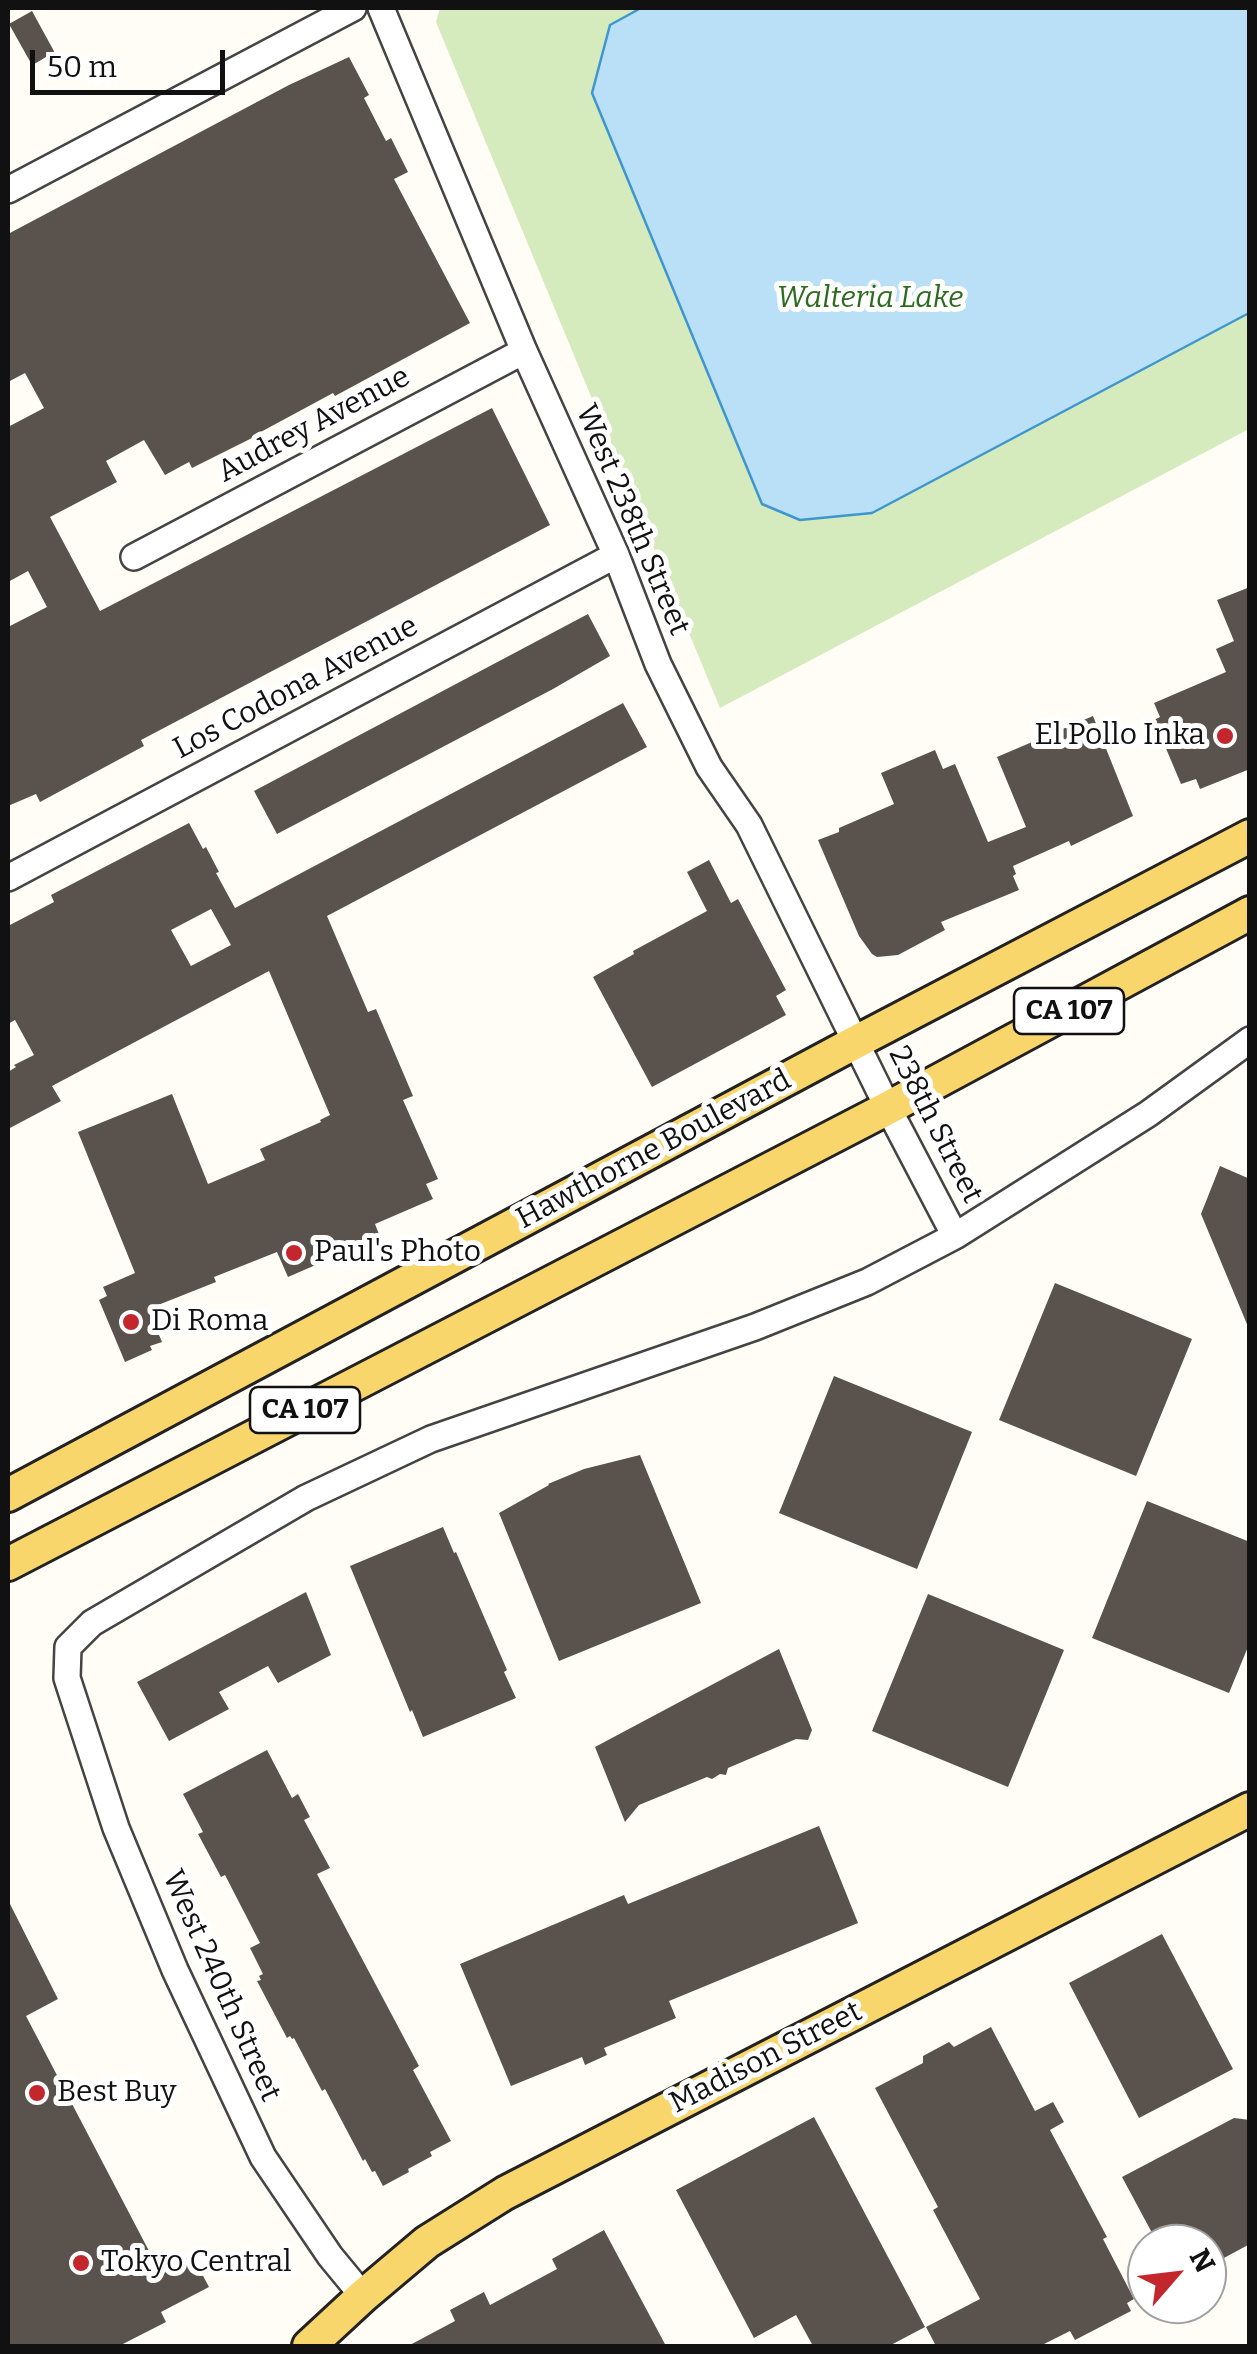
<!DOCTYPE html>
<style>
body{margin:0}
#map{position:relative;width:1257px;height:2354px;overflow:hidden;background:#fffdf5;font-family:Bitter,serif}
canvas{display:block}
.frame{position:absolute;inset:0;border:10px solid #111;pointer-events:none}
.north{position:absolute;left:1127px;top:2224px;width:100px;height:100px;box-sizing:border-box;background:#fff;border:2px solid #a0a0a0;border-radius:50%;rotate:62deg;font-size:28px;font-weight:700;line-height:40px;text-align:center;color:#111}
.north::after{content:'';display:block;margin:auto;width:35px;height:45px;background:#c4262e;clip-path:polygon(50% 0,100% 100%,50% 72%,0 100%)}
.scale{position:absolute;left:30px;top:50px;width:195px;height:45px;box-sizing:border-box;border:5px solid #111;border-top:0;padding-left:12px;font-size:30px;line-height:35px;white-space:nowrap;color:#111;-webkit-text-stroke:8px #fff;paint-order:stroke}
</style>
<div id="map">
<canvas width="1257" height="2354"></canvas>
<div class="frame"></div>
<div class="north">N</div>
<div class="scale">50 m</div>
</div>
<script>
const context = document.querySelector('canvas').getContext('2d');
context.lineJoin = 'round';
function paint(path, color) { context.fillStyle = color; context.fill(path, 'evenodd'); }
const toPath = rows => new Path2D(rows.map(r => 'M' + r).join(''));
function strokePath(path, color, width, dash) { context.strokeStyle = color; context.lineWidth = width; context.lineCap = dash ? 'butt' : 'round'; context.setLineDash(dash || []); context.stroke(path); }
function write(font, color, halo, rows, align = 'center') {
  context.font = font + ' Bitter,serif'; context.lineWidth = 10; context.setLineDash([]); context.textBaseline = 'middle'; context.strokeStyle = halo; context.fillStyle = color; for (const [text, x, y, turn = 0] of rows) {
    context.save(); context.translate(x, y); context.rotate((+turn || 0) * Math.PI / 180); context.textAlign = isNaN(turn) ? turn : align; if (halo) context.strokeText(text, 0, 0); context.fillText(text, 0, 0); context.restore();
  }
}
const green = toPath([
 [440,8,1249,8,1249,429,720,708,436,22]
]);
const water = toPath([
 [641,8,1249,8,1249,313,872,513,800,520,762,504,592,93,610,25,641,8]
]);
const building = toPath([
 [32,11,55,53,32,65,9,24],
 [349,57,369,95,364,98,386,141,391,138,408,172,394,179,470,323,335,396,333,393,257,434,258,435,192,468,189,462,165,475,144,440,106,461,117,482,50,517,100,611,492,408,550,525,141,740,144,746,40,802,36,794,8,806,8,627,47,607,28,571,8,582,8,427,44,408,25,373,8,382,8,234,289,85],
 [1250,587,1250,769,1200,789,1196,779,1181,784,1154,720,1160,717,1154,703,1226,672,1216,649,1234,641,1217,600],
 [588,614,610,656,553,689,277,834,254,791],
 [623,703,647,747,327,916,368,1012,376,1009,413,1096,403,1100,438,1179,426,1184,433,1199,375,1224,380,1237,288,1277,277,1252,214,1277,216,1282,148,1309,162,1342,150,1346,152,1350,125,1362,99,1300,107,1296,103,1287,135,1273,78,1132,172,1094,208,1184,265,1160,260,1149,321,1122,320,1120,330,1115,269,971,52,1086,61,1101,8,1129,8,1072,16,1067,14,1065,34,1055,15,1020,8,1024,8,926,54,902,51,895,189,823,203,849,206,847,219,872,216,873,235,908],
 [211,909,231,945,191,966,171,930],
 [1093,716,1133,816,1071,846,1069,841,1013,866,1016,874,1013,876,1019,890,941,922,945,930,898,955,877,957,872,954,859,936,818,840,839,832,839,828,894,804,881,773,935,750,943,769,955,764,988,842,1026,827,997,757],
 [709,860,731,903,738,899,786,990,776,996,786,1015,652,1087,593,977,634,954,633,951,707,911,687,872],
 [1220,1166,1250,1179,1249,1329,1201,1214],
 [1055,1283,1192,1339,1136,1476,999,1420],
 [834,1376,972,1432,917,1569,779,1513],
 [640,1455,701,1603,559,1661,499,1513,549,1485,548,1484,584,1469],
 [1147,1501,1250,1542,1250,1642,1229,1693,1092,1638],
 [443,1527,454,1553,456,1552,507,1670,504,1672,516,1698,423,1737,412,1710,410,1712,350,1566],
 [306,1592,331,1655,278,1683,268,1666,219,1692,229,1709,169,1741,137,1682],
 [928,1594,1064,1650,1008,1787,872,1731],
 [779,1649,812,1730,808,1740,796,1739,728,1768,726,1775,720,1774,712,1779,707,1777,639,1805,625,1822,595,1747],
 [267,1750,292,1798,298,1794,310,1817,304,1820,330,1868,317,1874,419,2066,413,2070,451,2141,430,2152,432,2156,408,2169,409,2172,383,2186,375,2171,372,2172,365,2159,363,2161,325,2089,322,2091,294,2038,292,2039,290,2036,287,2038,257,1981,261,1980,259,1976,263,1974,250,1948,260,1943,225,1875,221,1877,198,1834,203,1832,183,1794],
 [819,1826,858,1923,669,2001,676,2018,604,2048,607,2055,585,2065,582,2057,511,2086,460,1964,624,1895,628,1904],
 [8,1900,58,1999,26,2016,160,2272,192,2255,209,2287,161,2312,166,2322,119,2346,8,2346],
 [1162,1934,1233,2069,1139,2118,1069,1983],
 [991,2027,1035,2111,1053,2102,1064,2122,1050,2130,1107,2237,1103,2239,1134,2299,1127,2303,1131,2311,1075,2340,1070,2331,1040,2346,936,2346,926,2327,980,2299,933,2210,938,2207,875,2088,923,2063,923,2056,949,2042,954,2047],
 [814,2117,925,2327,889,2346,813,2346,796,2315,754,2338,676,2190],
 [1234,2118,1250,2120,1250,2244,1207,2267,1207,2244,1158,2244,1122,2177],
 [604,2230,666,2346,408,2346,455,2321,450,2310,484,2292,490,2305,557,2269,552,2259]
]);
const minor = toPath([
 [381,8,524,351,616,555,658,664,709,767,749,825,888,1108,955,1236],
 [8,190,353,8],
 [134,557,524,351],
 [8,878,616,555],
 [363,2296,330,2256,263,2157,175,1970,116,1828,67,1678,68,1647,92,1623,306,1498,431,1439,755,1327,867,1282,955,1236,1148,1114,1250,1040]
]);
const major = toPath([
 [8,1495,856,1042,1250,836],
 [8,1564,888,1108,1250,913],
 [309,2346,363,2296,427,2242,505,2193,1250,1809]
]);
const markers = [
 [1225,736,10,"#c4262e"],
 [294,1253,10,"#c4262e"],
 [131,1322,10,"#c4262e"],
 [37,2093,10,"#c4262e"],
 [81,2263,10,"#c4262e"]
];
const shields = [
 [1069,1011,110],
 [305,1410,110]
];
const shieldNames = [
 ["CA 107",1069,1011],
 ["CA 107",305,1410]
];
const parkNames = [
 ["Walteria Lake",870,299]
];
const streetNames = [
 ["Audrey Avenue",314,425,-28],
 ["West 238th Street",632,520,67],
 ["Los Codona Avenue",296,688,-28],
 ["238th Street",935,1125,63],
 ["Hawthorne Boulevard",654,1150,-28],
 ["West 240th Street",221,1986,66],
 ["Madison Street",766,2058,-27]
];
const poiNames = [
 ["El Pollo Inka",1205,736,"right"],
 ["Paul's Photo",314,1253],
 ["Di Roma",151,1322],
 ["Best Buy",57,2093],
 ["Tokyo Central",101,2263]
];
paint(green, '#d5ebbd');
paint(water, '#b9e0f7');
strokePath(water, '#3f96cf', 2.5);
paint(building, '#5a524d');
strokePath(minor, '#444', 30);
strokePath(major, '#222', 38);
strokePath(minor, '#fff', 25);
strokePath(major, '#f9d66b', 32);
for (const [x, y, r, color] of markers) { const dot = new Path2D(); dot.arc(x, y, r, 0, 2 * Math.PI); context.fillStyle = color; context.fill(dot); strokePath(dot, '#fff', 4); }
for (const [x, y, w] of shields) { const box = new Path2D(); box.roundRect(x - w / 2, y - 23, w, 46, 8); context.fillStyle = '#fff'; context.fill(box); strokePath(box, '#111', 2.5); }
write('bold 28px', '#111', null, shieldNames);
write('italic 30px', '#2f6b1f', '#fff', parkNames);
write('30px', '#111', '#fff', streetNames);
write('30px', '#111', '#fff', poiNames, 'left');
</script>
